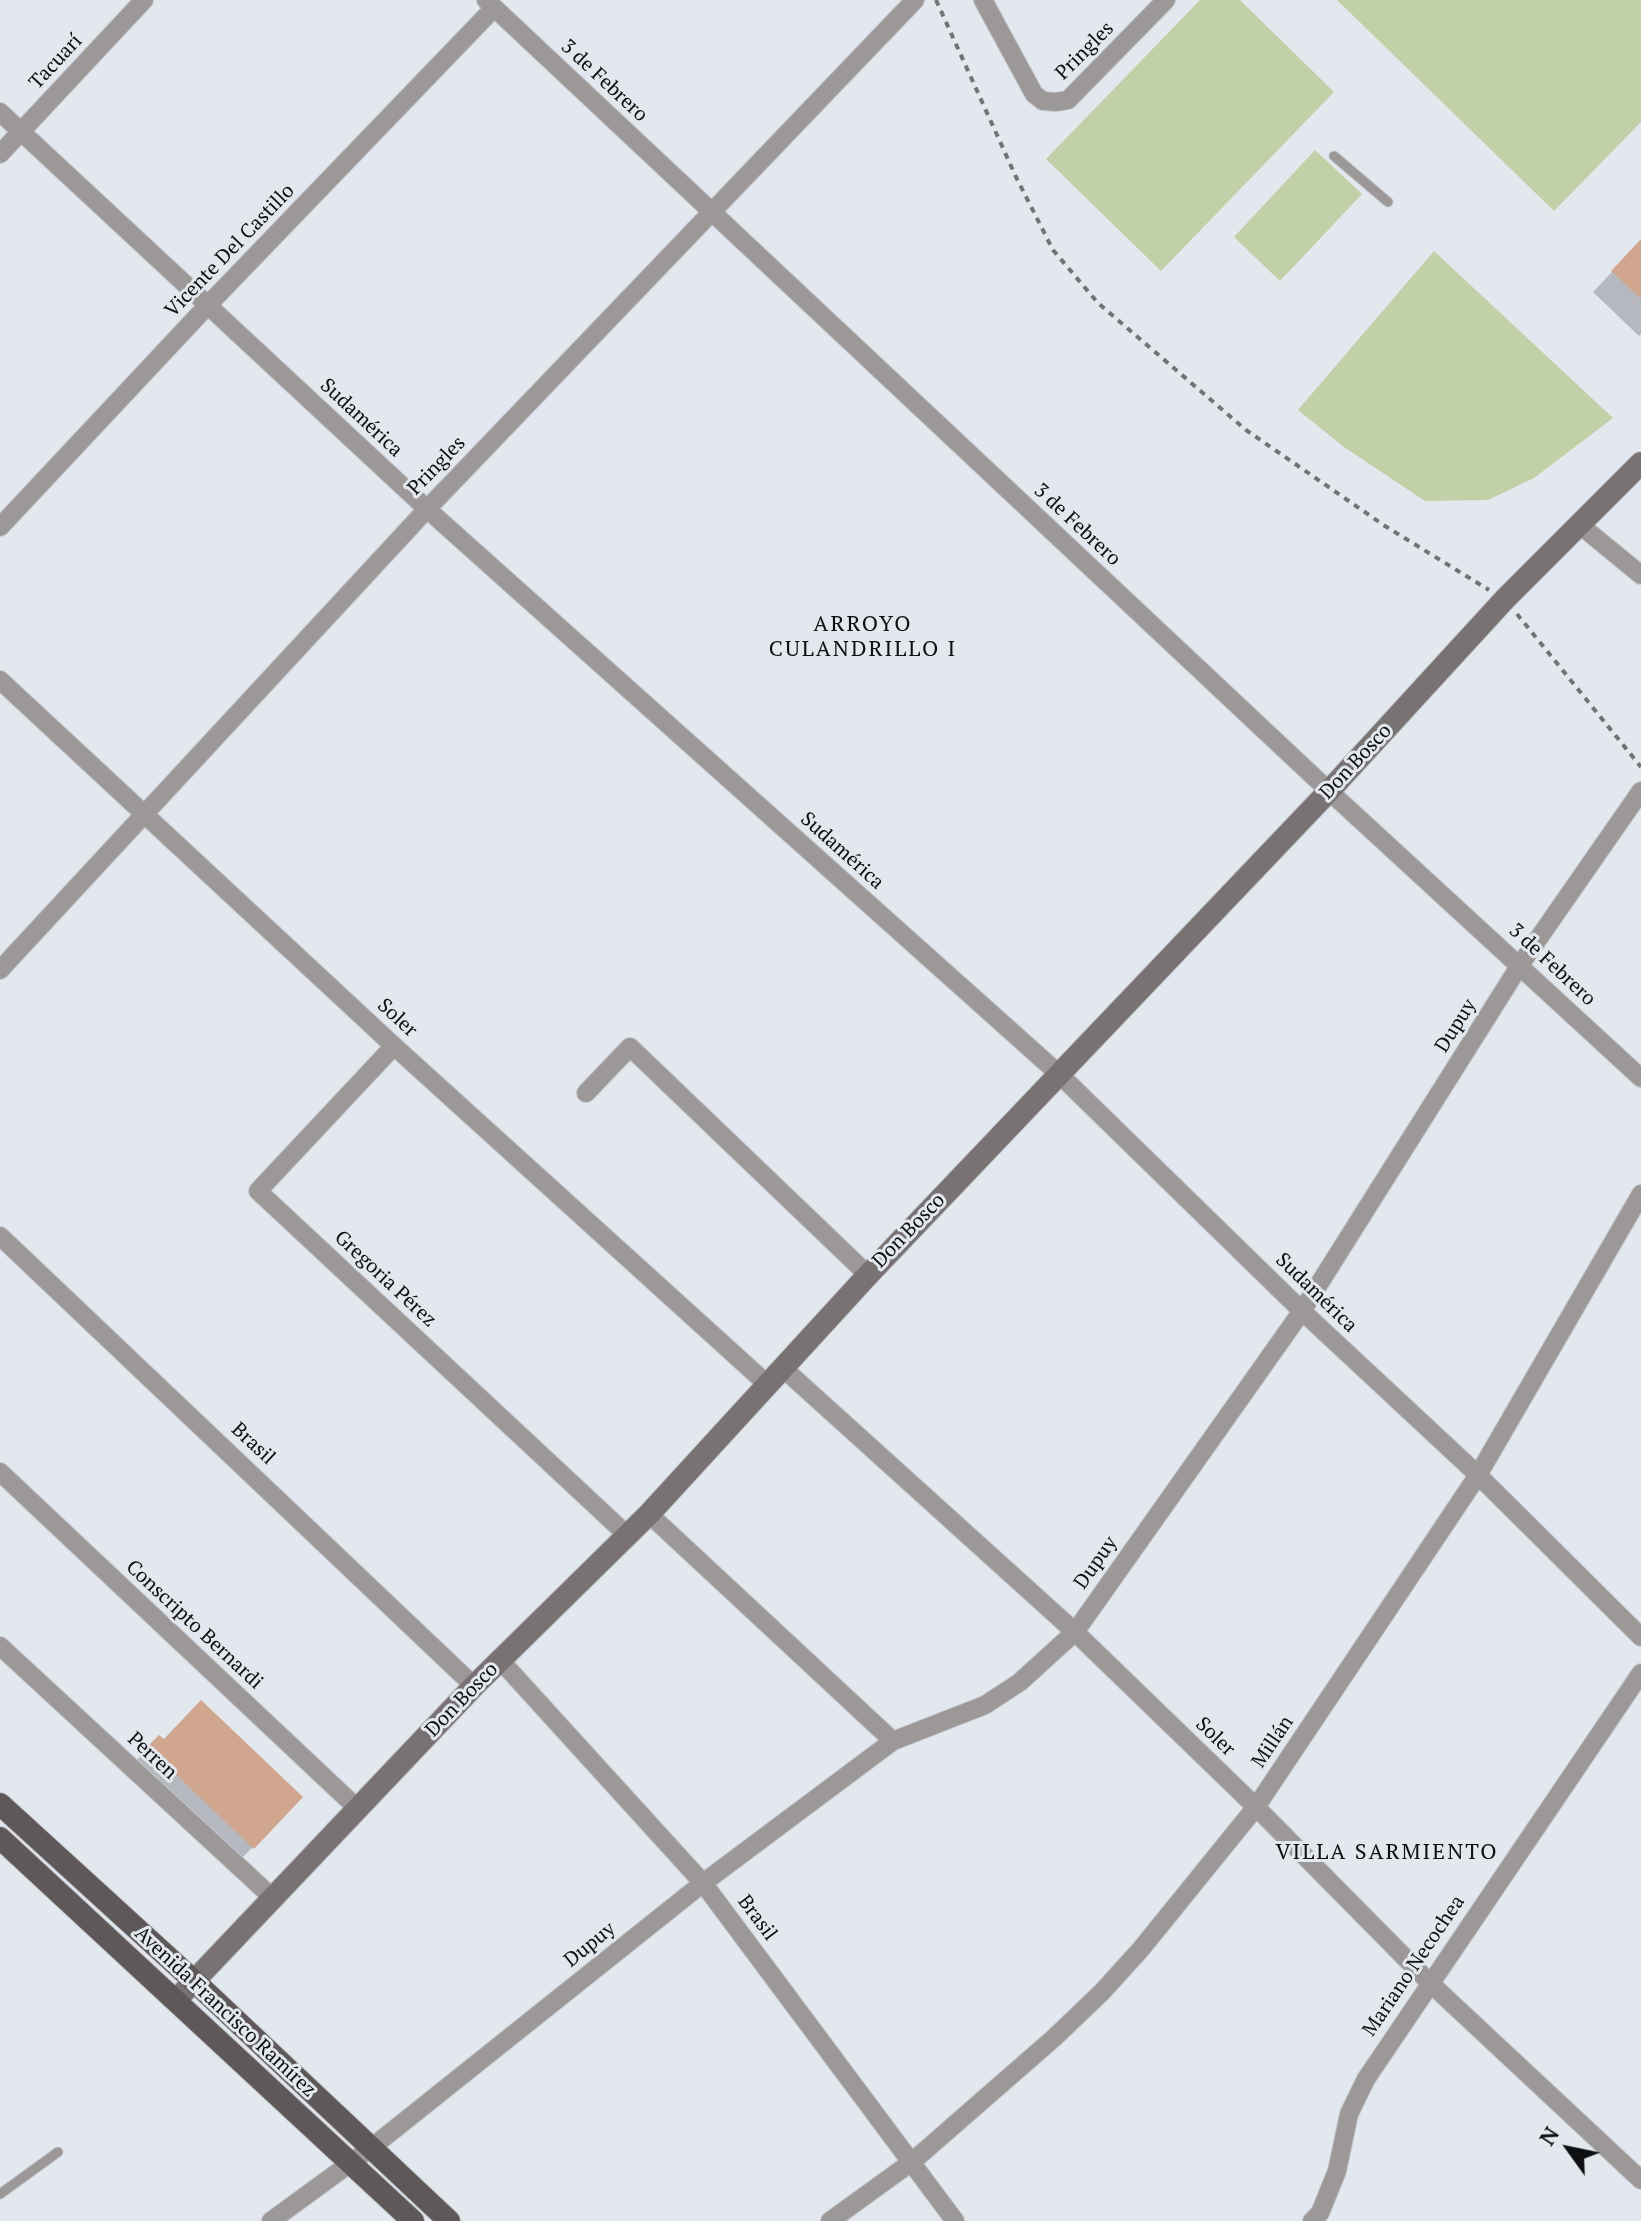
<!DOCTYPE html>
<meta charset="utf-8">
<style>
body{margin:0}
#map{position:relative;width:1641px;height:2221px;overflow:hidden;background:#e3e7ee;font-family:"PT Serif",serif}
canvas{display:block}
.north{position:absolute;left:1529px;top:2109px;width:80px;height:80px;-webkit-text-stroke:6px #e3e7ee;paint-order:stroke;rotate:303deg;font-size:22px;font-weight:700;line-height:32px;text-align:center;color:#0e0f11}
.north::after{content:'';display:block;margin:auto;width:28px;height:36px;background:#0e0f11;clip-path:polygon(50% 0,100% 100%,50% 72%,0 100%)}
</style>
<div id="map">
<canvas width="1641" height="2221"></canvas>
<div class="north">N</div>
</div>
<script>
const context = document.querySelector('canvas').getContext('2d');
context.lineJoin = 'round';
function paint(path, color) { context.fillStyle = color; context.fill(path, 'evenodd'); }
const toPath = rows => new Path2D(rows.map(r => 'M' + r).join(''));
function strokePath(path, color, width, dash) { context.strokeStyle = color; context.lineWidth = width; context.lineCap = dash ? 'butt' : 'round'; context.setLineDash(dash || []); context.stroke(path); }
function write(font, color, halo, rows, align = 'center') {
  context.font = font + ' "PT Serif",serif'; context.lineWidth = 6; context.setLineDash([]); context.textBaseline = 'middle'; context.strokeStyle = halo; context.fillStyle = color; for (const [text, x, y, turn = 0] of rows) {
    context.save(); context.translate(x, y); context.rotate((+turn || 0) * Math.PI / 180); context.textAlign = isNaN(turn) ? turn : align; if (halo) context.strokeText(text, 0, 0); context.fillText(text, 0, 0); context.restore();
  }
}
const green = toPath([
 [1200,0,1240,0,1334,92,1161,271,1046,159],
 [1337,0,1641,0,1641,122,1554,211],
 [1315,150,1362,194,1280,281,1234,237],
 [1434,251,1613,418,1534,478,1488,500,1425,501,1344,447,1298,410]
]);
const shadow = toPath([
 [1641,241,1641,334,1639,336,1593,292],
 [159,1737,253,1847,233,1867,129,1768]
]);
const building = toPath([
 [1641,239,1641,299,1611,271],
 [201,1700,303,1797,254,1849,147,1747,159,1735,164,1739]
]);
const path = toPath([
 [936,0,1016,177,1053,250,1098,303,1246,430,1385,526,1489,590],
 [1517,614,1641,767]
]);
const service = toPath([
 [1334,156,1388,202],
 [0,2194,58,2152]
]);
const minor = toPath([
 [486,0,1329,791,1641,1078],
 [983,0,1034,94,1043,101,1056,102,1068,100,1166,0],
 [0,112,427,509,1060,1075,1302,1311,1478,1475,1641,1637],
 [0,154,144,0],
 [1580,525,1641,575],
 [0,527,208,305,494,8],
 [0,680,394,1046,768,1385],
 [0,970,427,509,915,0],
 [394,1046,258,1191,627,1535],
 [586,1093,630,1047,868,1275],
 [0,1236,474,1686],
 [784,1369,1075,1632,1256,1807,1429,1982,1641,2180],
 [0,1472,358,1809],
 [649,1514,893,1741],
 [0,1646,274,1899],
 [501,1661,703,1883,955,2221],
 [271,2221,371,2148,703,1883,893,1741,985,1705,1020,1682,1075,1632,1302,1311,1520,965,1641,791],
 [830,2221,913,2161,1055,2037,1102,1992,1141,1949,1256,1807,1478,1475,1641,1194],
 [1312,2221,1320,2213,1337,2171,1349,2114,1366,2079,1641,1673]
]);
const secondary = toPath([
 [177,1999,474,1686,649,1514,868,1275,1329,791,1505,599,1641,463]
]);
const primary = toPath([
 [0,1804,194,1981,449,2221],
 [0,1838,413,2221]
]);
const streetNames = [
 ["Pringles",1085,51,-45],
 ["Tacuarí",56,62,-47],
 ["3 de Febrero",604,81,43],
 ["Vicente Del Castillo",230,251,-46],
 ["Sudamérica",361,418,43],
 ["Pringles",437,466,-46],
 ["3 de Febrero",1077,525,43],
 ["Don Bosco",1356,762,-47],
 ["Sudamérica",842,851,42],
 ["3 de Febrero",1552,965,43],
 ["Soler",397,1018,43],
 ["Dupuy",1456,1026,-58],
 ["Don Bosco",909,1231,-46],
 ["Gregoria Pérez",385,1279,43],
 ["Sudamérica",1316,1293,44],
 ["Brasil",253,1444,43],
 ["Dupuy",1096,1563,-55],
 ["Conscripto Bernardi",194,1625,43],
 ["Don Bosco",462,1700,-46],
 ["Soler",1215,1737,44],
 ["Millán",1273,1742,-56],
 ["Perren",152,1756,43],
 ["Brasil",757,1918,53],
 ["Dupuy",590,1945,-39],
 ["Mariano Necochea",1414,1966,-56],
 ["Avenida Francisco Ramírez",225,2012,43]
];
const neighbourhoodNames = [
 ["ARROYO",863,625],
 ["CULANDRILLO I",863,650],
 ["VILLA SARMIENTO",1387,1853]
];
paint(green, '#c1d0a7');
paint(shadow, '#0003');
paint(building, '#d0a68f');
strokePath(service, '#c1c4cb', 11);
strokePath(minor, '#c1c4cb', 20);
strokePath(secondary, '#c1c4cb', 24);
strokePath(primary, '#c1c4cb', 24);
strokePath(path, '#707377', 4, [6, 6]);
strokePath(service, '#9c9898', 9);
strokePath(minor, '#9c9898', 18);
strokePath(secondary, '#787273', 22);
strokePath(primary, '#5f5859', 22);
write('20px', '#0e0f11', '#e3e7ee', streetNames);
context.letterSpacing = '2px';
write('22px', '#0e0f11', '#e3e7ee', neighbourhoodNames);
context.letterSpacing = '0px';
</script>
